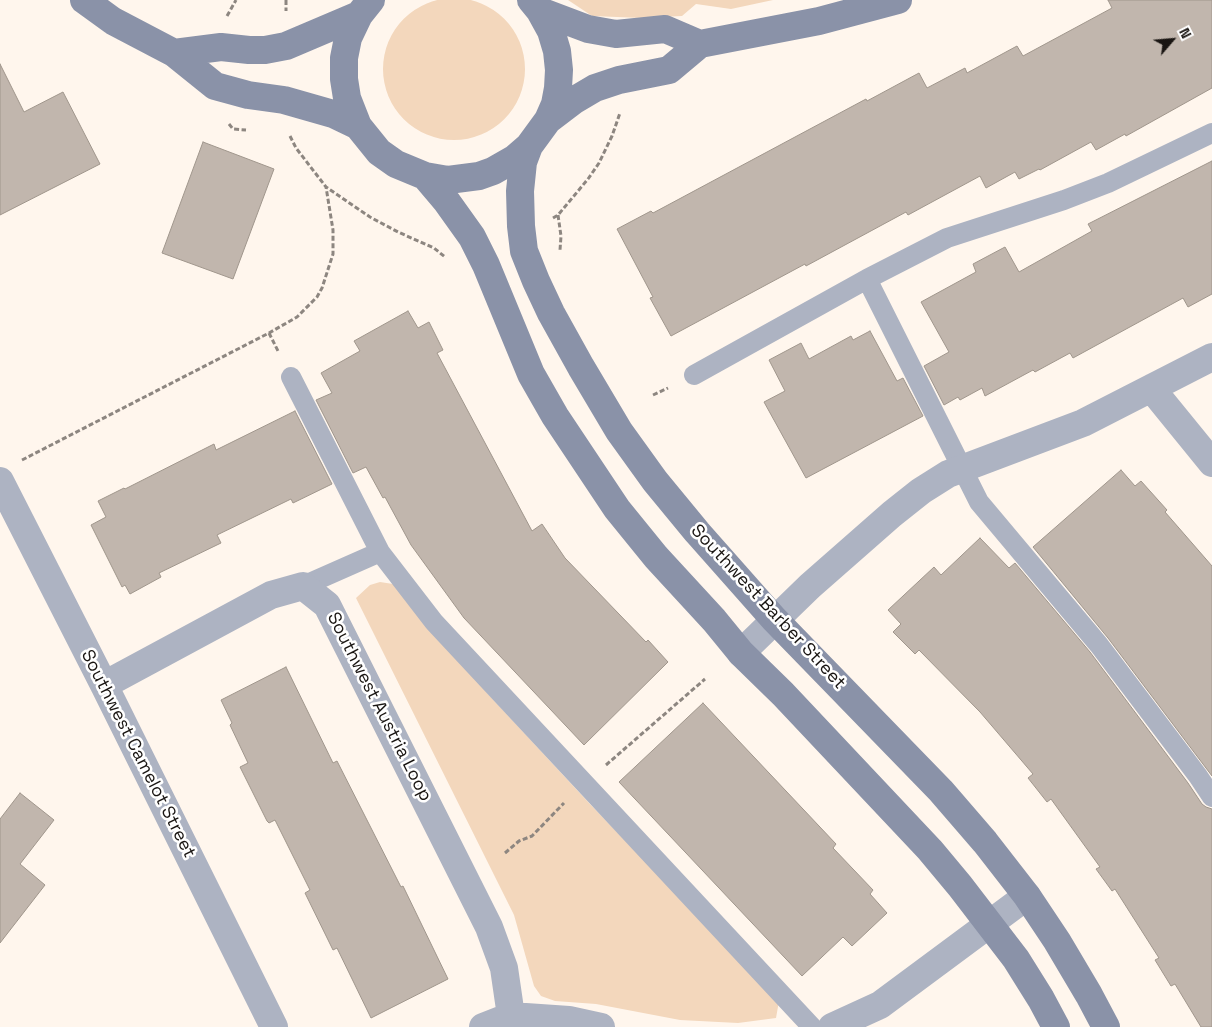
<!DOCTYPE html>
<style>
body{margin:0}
#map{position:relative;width:1212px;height:1027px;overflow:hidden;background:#fff6ed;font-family:"Space Grotesk",sans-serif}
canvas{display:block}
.north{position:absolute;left:1147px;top:15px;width:50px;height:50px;-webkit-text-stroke:4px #fff;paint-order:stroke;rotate:63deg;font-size:14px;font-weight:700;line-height:20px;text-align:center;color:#191512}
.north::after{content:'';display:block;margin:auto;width:18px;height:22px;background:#191512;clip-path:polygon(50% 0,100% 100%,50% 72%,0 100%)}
</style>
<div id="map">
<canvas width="1212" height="1027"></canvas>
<div class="north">N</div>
</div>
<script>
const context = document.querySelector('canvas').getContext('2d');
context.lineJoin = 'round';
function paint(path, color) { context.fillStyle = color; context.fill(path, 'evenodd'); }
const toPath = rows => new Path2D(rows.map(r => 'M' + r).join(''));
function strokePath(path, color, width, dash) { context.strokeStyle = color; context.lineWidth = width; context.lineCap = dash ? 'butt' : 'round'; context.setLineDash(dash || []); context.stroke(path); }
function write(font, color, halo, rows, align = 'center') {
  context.font = font + ' "Space Grotesk",sans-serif'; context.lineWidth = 5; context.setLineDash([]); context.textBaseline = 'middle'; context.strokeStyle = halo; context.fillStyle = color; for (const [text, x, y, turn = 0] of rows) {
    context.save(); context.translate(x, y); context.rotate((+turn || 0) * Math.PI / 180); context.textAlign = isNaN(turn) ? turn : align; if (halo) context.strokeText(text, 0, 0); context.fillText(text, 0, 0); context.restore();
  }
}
const green = toPath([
 '383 69a71 71 0 1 1 142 0a71 71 0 1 1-142 0Z',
 [568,0,773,0,731,9,696,4,682,16,642,18,592,16],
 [380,582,393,584,488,694,589,803,779,1001,776,1018,738,1023,680,1020,596,1004,555,1001,541,996,534,986,514,915,356,598,370,585]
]);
const building = toPath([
 [1108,0,1212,0,1212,88,1126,136,1125,134,1096,150,1091,142,1040,170,1039,169,1019,179,1015,172,986,188,980,176,908,215,906,212,806,266,805,264,671,336,650,298,653,297,617,229,651,211,653,213,866,99,867,101,919,73,927,88,965,68,967,73,1017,46,1023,56,1112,8,1108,0],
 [0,64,24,112,63,92,100,164,0,215,0,64],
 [203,142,274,169,233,279,162,253,203,142],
 [1212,161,1212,294,1188,307,1183,298,1073,358,1070,353,1035,372,1033,370,985,396,982,388,960,400,958,397,944,405,924,366,949,352,921,302,976,272,973,264,1005,247,1019,272,1092,231,1088,224,1212,161],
 [408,311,418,328,429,322,443,350,437,353,532,531,542,524,565,558,646,642,648,640,668,662,584,745,464,618,411,545,385,497,383,498,366,467,353,473,316,400,332,393,321,373,360,351,354,341,408,311],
 [870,331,897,381,903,378,923,416,806,478,764,402,785,391,769,360,801,343,809,359,851,336,853,340,870,331],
 [295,411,332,484,293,503,291,499,217,535,221,543,159,573,161,577,130,594,125,585,122,587,91,525,106,517,98,501,124,488,125,489,214,444,216,450,295,411],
 [1121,470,1135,486,1141,481,1167,510,1165,512,1212,566,1212,776,1108,638,1033,547,1121,470],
 [980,538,1009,568,1015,563,1090,652,1188,783,1202,804,1206,807,1212,809,1212,1027,1201,1027,1175,984,1171,986,1155,960,1159,958,1115,889,1112,891,1096,869,1100,867,1051,799,1047,802,1028,778,1033,774,980,712,919,650,915,654,893,632,901,624,888,610,934,567,941,575,980,538],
 [286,667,333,763,337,761,401,887,403,886,448,979,371,1018,337,948,333,950,305,893,310,890,275,820,269,823,267,821,240,767,248,763,230,725,232,723,221,700,286,667],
 [703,703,836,844,833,848,873,890,870,894,887,913,852,946,843,937,802,976,619,782,703,703],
 [20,793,54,820,20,864,45,885,0,943,0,819,20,793]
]);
const path = toPath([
 [286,0,286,11],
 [227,16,236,0],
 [229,124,233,129,246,130],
 [290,136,296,148,326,187,370,217,398,232,434,248,445,257],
 [558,215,561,236,560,250],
 [553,218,558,215,588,179,599,163,612,136,620,113],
 [269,333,279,353],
 [653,395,668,388],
 [22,460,269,333,297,317,317,297,322,288,333,254,333,230,326,187],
 [606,765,705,679],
 [505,853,519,841,532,836,564,803]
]);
const lane = toPath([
 [1212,133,1108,183,1064,200,947,238,867,279,979,502,1099,645,1198,776,1212,797],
 [694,375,867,279],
 [291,377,380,552,434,622,812,1027],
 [303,586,380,552]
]);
const street = toPath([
 [1151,388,1212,463],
 [0,481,104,685,274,1027],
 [741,653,810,586,892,514,921,491,948,474,1083,423,1212,357],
 [104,685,271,595,303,586,327,605,489,927,504,968,511,1016],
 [483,1027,511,1016,569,1020,601,1027],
 [832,1027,880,1005,1027,896]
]);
const secondary = toPath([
 [84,0,113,21,174,53,215,86,248,95,284,100,333,114,358,126],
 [371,0,359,15,348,38,344,58,344,79,347,98,358,126,379,152,396,164,425,176,448,180,479,176,493,171,514,159,529,146,548,120,555,104,558,88,559,70,557,51,551,31,540,11,531,0],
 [540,11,588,29,616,34,665,29,700,44],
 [174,53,221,47,249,50,265,50,286,46,359,15],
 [548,120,573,101,595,88,619,80,669,70,700,44,819,21,898,0],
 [529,146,523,162,520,191,521,226,524,251,536,281,551,313,581,367,619,431,655,481,697,532,774,619,941,791,985,842,1027,896,1057,941,1089,995,1106,1027],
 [425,176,447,202,472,237,486,265,531,374,555,416,617,509,656,557,714,620,741,653,783,694,930,850,960,886,1016,959,1041,999,1056,1027]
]);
const streetNames = [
 ["Southwest Barber Street",768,607,47],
 ["Southwest Austria Loop",379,707,63],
 ["Southwest Camelot Street",138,754,63]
];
paint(green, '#f3d7bc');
paint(building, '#c1b6ad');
strokePath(building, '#a0968c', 1);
strokePath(path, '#8d8680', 3, [5, 2.5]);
strokePath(lane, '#adb3c2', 20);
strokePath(street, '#adb3c2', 28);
strokePath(secondary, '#8a92a8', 28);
write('18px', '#191512', '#fff', streetNames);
</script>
